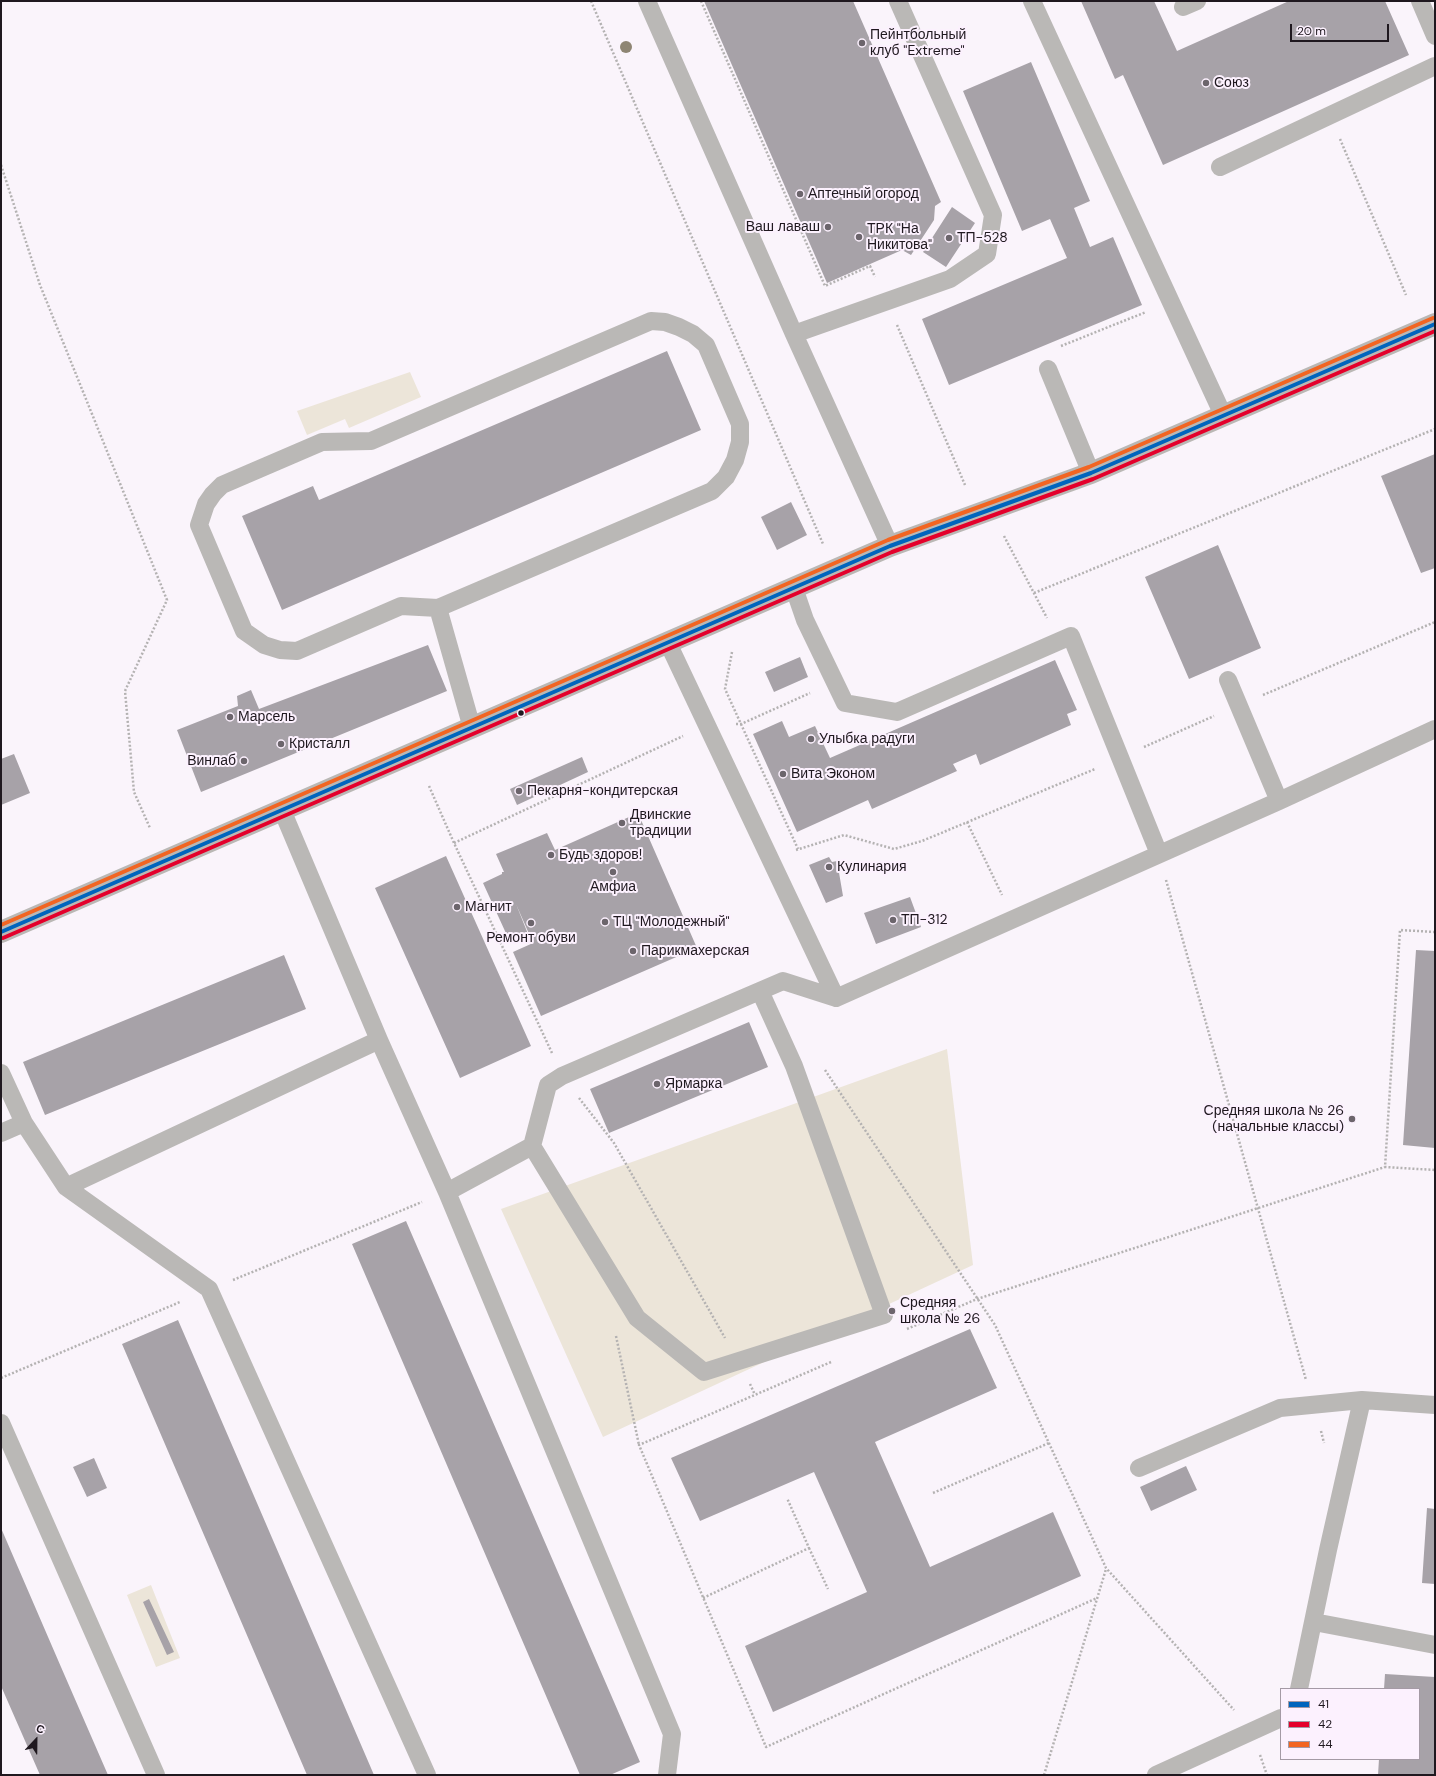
<!DOCTYPE html>
<meta charset="utf-8">
<style>
body{margin:0}
#map{position:relative;width:1436px;height:1776px;overflow:hidden;background:#faf4fb;font-family:"DM Sans",sans-serif}
canvas{display:block}
.frame{position:absolute;inset:0;border:2px solid #1f181f;pointer-events:none}
.legend{position:absolute;left:1280px;top:1688px;width:140px;height:72px;box-sizing:border-box;background:#fcf1fe;border:1px solid #a49aa5;margin:0;padding:5px 7px;list-style:none;font-size:12px;color:#1f181f}
.legend li{display:flex;align-items:center;gap:8px;height:20px}
.legend b{width:20px;border:1px solid #a49aa5}
.north{position:absolute;left:16px;top:1720px;width:40px;height:40px;-webkit-text-stroke:3px #fcf1fe;paint-order:stroke;rotate:22deg;font-size:11px;font-weight:700;line-height:16px;text-align:center;color:#1f181f}
.north::after{content:'';display:block;margin:auto;width:14px;height:18px;background:#1f181f;clip-path:polygon(50% 0,100% 100%,50% 72%,0 100%)}
.scale{position:absolute;left:1290px;top:24px;width:99px;height:18px;box-sizing:border-box;border:2px solid #1f181f;border-top:0;padding-left:5px;font-size:12px;line-height:14px;white-space:nowrap;color:#1f181f;-webkit-text-stroke:3px #fcf1fe;paint-order:stroke}
</style>
<div id="map">
<canvas width="1436" height="1776"></canvas>
<div class="frame"></div>
<ul class="legend">
<li><b style="height:5px;background:#0065bd"></b>41</li>
<li><b style="height:5px;background:#e4002b"></b>42</li>
<li><b style="height:5px;background:#f26522"></b>44</li>
</ul>
<div class="north">С</div>
<div class="scale">20 m</div>
</div>
<script>
const context = document.querySelector('canvas').getContext('2d');
context.lineJoin = 'round';
function paint(path, color) { context.fillStyle = color; context.fill(path, 'evenodd'); }
const toPath = rows => new Path2D(rows.map(r => 'M' + r).join(''));
function strokePath(path, color, width, dash) { context.strokeStyle = color; context.lineWidth = width; context.lineCap = dash ? 'butt' : 'round'; context.setLineDash(dash || []); context.stroke(path); }
function write(font, color, halo, rows, align = 'center') {
  context.font = font + ' "DM Sans",sans-serif'; context.lineWidth = 4; context.setLineDash([]); context.textBaseline = 'middle'; context.strokeStyle = halo; context.fillStyle = color; for (const [text, x, y, turn = 0] of rows) {
    context.save(); context.translate(x, y); context.rotate((+turn || 0) * Math.PI / 180); context.textAlign = isNaN(turn) ? turn : align; if (halo) context.strokeText(text, 0, 0); context.fillText(text, 0, 0); context.restore();
  }
}
const green = toPath([
 [410,372,421,397,349,428,345,419,307,435,297,411],
 [947,1049,973,1265,603,1437,501,1209],
 [151,1585,180,1658,156,1667,127,1595]
]);
const building = toPath([
 [704,1,853,1,941,202,935,206,934,220,911,255,902,250,827,283],
 [1081,1,1154,1,1177,51,1289,1,1385,1,1409,55,1163,165,1123,75,1115,79],
 [1031,62,1090,201,1074,208,1090,247,1113,237,1142,305,949,385,922,319,1067,258,1050,219,1022,231,963,91],
 [952,207,975,223,946,267,923,252],
 [667,351,701,430,282,610,242,516,313,486,319,500],
 [1435,454,1435,568,1421,573,1381,476],
 [791,502,807,535,777,550,761,517],
 [1218,545,1261,648,1189,679,1145,577],
 [428,645,447,691,201,792,177,730,238,706,237,696,251,690,259,709],
 [800,657,808,677,774,692,765,672],
 [1055,660,1077,710,1067,714,1071,725,980,765,976,754,953,764,957,771,872,809,868,800,797,832,753,734,782,721,789,737,815,726,830,758],
 [14,754,30,793,1,805,1,759],
 [582,757,588,772,517,805,510,789],
 [638,813,697,948,541,1016,513,952,533,943,516,904,528,934,510,942,483,883,502,874,502,872,504,872,496,854,547,833,555,850],
 [446,856,531,1046,460,1078,375,888],
 [829,857,832,862,837,861,843,896,826,903,809,865],
 [910,897,921,927,876,944,864,913],
 [1416,950,1435,951,1435,1148,1403,1145],
 [284,955,306,1009,45,1115,23,1062],
 [749,1022,768,1067,609,1133,590,1089],
 [406,1221,640,1762,610,1775,580,1775,352,1244],
 [178,1320,257,1503,374,1775,307,1775,122,1344],
 [970,1329,997,1388,875,1442,930,1567,1053,1512,1081,1576,773,1712,745,1646,867,1592,814,1472,700,1521,671,1458],
 [94,1458,107,1488,87,1497,73,1467],
 [1186,1466,1197,1490,1151,1511,1140,1487],
 [1427,1508,1435,1509,1435,1584,1422,1583],
 [1,1528,61,1667,108,1775,40,1775,1,1686],
 [149,1599,174,1652,167,1655,143,1602],
 [1385,1674,1435,1677,1435,1775,1378,1775,1379,1759,1419,1759,1419,1689,1384,1689]
]);
const path = toPath([
 [591,1,823,544],
 [701,1,825,286,870,266,875,277],
 [1340,139,1406,295],
 [1,165,40,285,167,600,125,691,134,792,150,828],
 [897,325,965,485],
 [1061,346,1146,312],
 [1004,536,1047,618],
 [1034,593,1435,429],
 [732,652,725,689,798,849],
 [1263,695,1435,622],
 [736,724,741,724,810,693],
 [1144,747,1214,716],
 [429,786,454,843,552,1053],
 [967,822,1002,895],
 [454,843,683,736],
 [796,850,844,835,894,849,922,841,1095,769],
 [1166,880,1306,1380],
 [1435,932,1400,930,1385,1167,1435,1170],
 [825,1070,995,1325,1106,1568,1234,1710],
 [579,1098,614,1143,725,1338],
 [233,1280,422,1202],
 [907,1329,977,1299,1385,1167],
 [616,1336,639,1445],
 [831,1362,639,1445,766,1747,1097,1598],
 [1,1378,180,1302],
 [750,1384,755,1395],
 [1321,1431,1324,1443],
 [933,1493,1049,1443],
 [809,1548,828,1589],
 [703,1598,809,1548,787,1498],
 [1260,1755,1267,1775],
 [1044,1775,1106,1569]
]);
const lane = toPath([
 [647,1,794,334,890,546],
 [1032,1,1223,415],
 [1420,1,1435,36],
 [1183,7,1197,1],
 [1220,167,1435,66],
 [651,321,665,322,679,327,693,334,706,345,740,424,740,442,735,460,726,477,712,491,438,608,401,606,297,651,280,650,264,645,244,631,199,525,206,504,213,494,222,485,322,442,371,441,651,321],
 [794,334,950,279,987,254,993,215,898,1],
 [1048,369,1091,473],
 [794,588,805,620,845,703,897,712,1071,636,1159,854],
 [438,608,472,728],
 [668,643,836,998],
 [1228,680,1279,801],
 [282,810,379,1040,447,1192,672,1734,667,1775],
 [1,1073,24,1123,66,1187,209,1289,427,1775],
 [1,1133,24,1123],
 [532,1146,637,1318,704,1372,884,1315,794,1066,760,991],
 [66,1187,379,1040],
 [447,1192,532,1146,548,1085,562,1076,783,981,836,998,1279,801,1435,729],
 [1,1423,156,1775],
 [1139,1468,1280,1408,1362,1400,1435,1405],
 [1314,1622,1435,1645],
 [1299,1689,1328,1550,1362,1400],
 [1156,1775,1281,1718]
]);
const secondary = toPath([
 [1,932,890,546,1091,473,1435,324]
]);
const bus1 = toPath([
 [1,932,890,546,1091,473,1435,324]
]);
const bus2 = toPath([
 [3,938,892,552,1093,479,1435,331]
]);
const bus3 = toPath([
 [1,925,888,540,1089,467,1433,318]
]);
const trees = [
 [626,47]
];
const markers = [
 [862,43,4,"#6c656c"],
 [1206,83,4,"#6c656c"],
 [800,194,4,"#6c656c"],
 [828,227,4,"#6c656c"],
 [859,237,4,"#6c656c"],
 [949,238,4,"#6c656c"],
 [521,713,3.5,"#1f181f"],
 [230,717,4,"#6c656c"],
 [811,739,4,"#6c656c"],
 [281,744,4,"#6c656c"],
 [244,761,4,"#6c656c"],
 [783,774,4,"#6c656c"],
 [519,791,4,"#6c656c"],
 [622,823,4,"#6c656c"],
 [551,855,4,"#6c656c"],
 [829,867,4,"#6c656c"],
 [613,872,4,"#6c656c"],
 [457,907,4,"#6c656c"],
 [893,920,4,"#6c656c"],
 [605,922,4,"#6c656c"],
 [531,923,4,"#6c656c"],
 [633,951,4,"#6c656c"],
 [657,1084,4,"#6c656c"],
 [1352,1119,4,"#6c656c"],
 [892,1311,4,"#6c656c"]
];
const poiNames = [
 ["Пейнтбольный",870,35],
 ["клуб \"Extreme\"",870,51],
 ["Союз",1214,83],
 ["Аптечный огород",808,194],
 ["Ваш лаваш",820,227,"right"],
 ["ТРК \"На",867,229],
 ["Никитова\"",867,245],
 ["ТП-528",957,238],
 ["Марсель",238,717],
 ["Улыбка радуги",819,739],
 ["Кристалл",289,744],
 ["Винлаб",236,761,"right"],
 ["Вита Эконом",791,774],
 ["Пекарня-кондитерская",527,791],
 ["Двинские",630,815],
 ["традиции",630,831],
 ["Будь здоров!",559,855],
 ["Кулинария",837,867],
 ["Амфиа",613,887,"center"],
 ["Магнит",465,907],
 ["ТП-312",901,920],
 ["ТЦ \"Молодежный\"",613,922],
 ["Ремонт обуви",531,938,"center"],
 ["Парикмахерская",641,951],
 ["Ярмарка",665,1084],
 ["Средняя школа № 26",1344,1111,"right"],
 ["(начальные классы)",1344,1127,"right"],
 ["Средняя",900,1303],
 ["школа № 26",900,1319]
];
paint(green, '#ece5d9');
paint(building, '#a7a2a8');
strokePath(path, '#b4b2b2', 2.5, [2, 2]);
strokePath(lane, '#bab8b6', 18);
strokePath(secondary, '#bab8b5', 22);
strokePath(bus1, '#0065bd', 4);
strokePath(bus2, '#e4002b', 4);
strokePath(bus3, '#f26522', 4);
context.fillStyle = '#8e8573';
for (const [x, y] of trees) { context.beginPath(); context.arc(x, y, 6, 0, 2 * Math.PI); context.fill(); }
for (const [x, y, r, color] of markers) { const dot = new Path2D(); dot.arc(x, y, r, 0, 2 * Math.PI); context.fillStyle = color; context.fill(dot); strokePath(dot, '#fcf1fe', 1.5); }
write('14px', '#1f181f', '#fcf1fe', poiNames, 'left');
</script>
